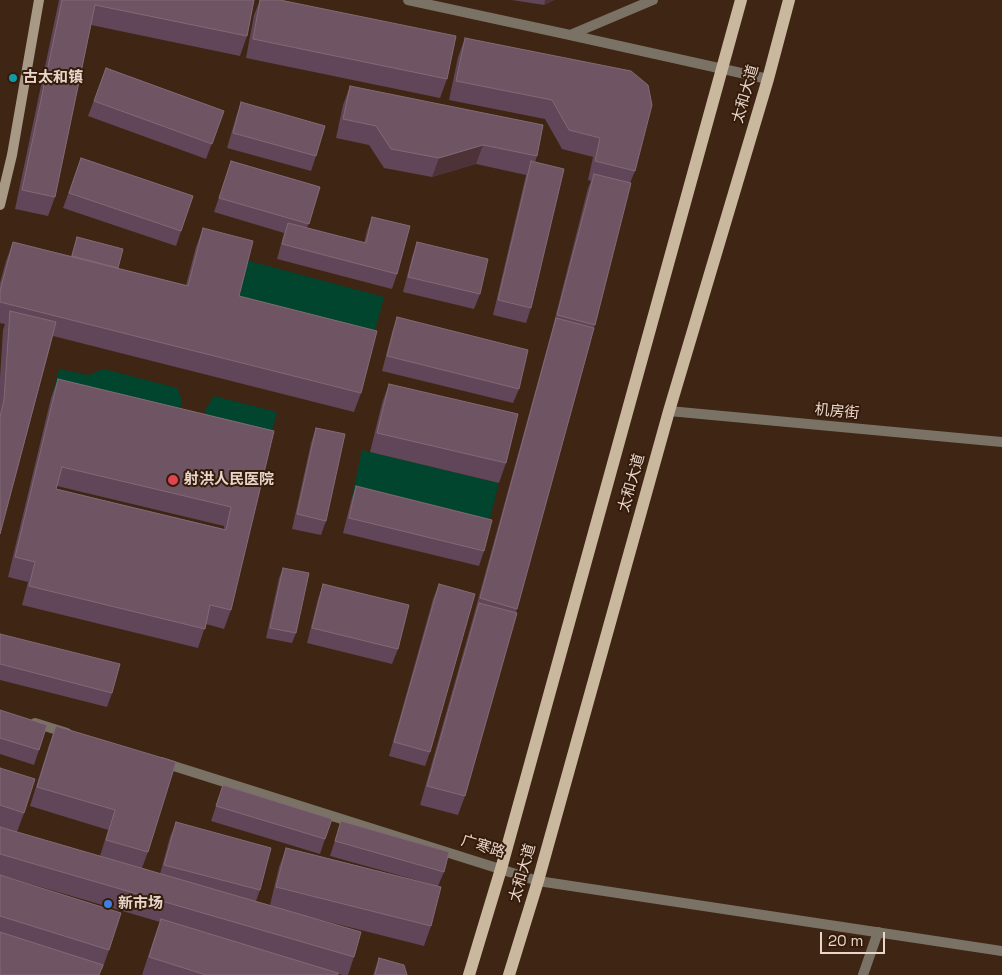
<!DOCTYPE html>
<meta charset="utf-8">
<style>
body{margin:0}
#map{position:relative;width:1002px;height:975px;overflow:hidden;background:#3f2514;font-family:"Space Grotesk",sans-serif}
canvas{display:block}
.scale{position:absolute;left:820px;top:932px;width:65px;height:22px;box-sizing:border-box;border:2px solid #e8d6cc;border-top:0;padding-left:6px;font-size:15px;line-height:18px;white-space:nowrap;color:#e8d6cc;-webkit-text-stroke:4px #341b0a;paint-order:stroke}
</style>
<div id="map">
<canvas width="1002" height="975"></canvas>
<div class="scale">20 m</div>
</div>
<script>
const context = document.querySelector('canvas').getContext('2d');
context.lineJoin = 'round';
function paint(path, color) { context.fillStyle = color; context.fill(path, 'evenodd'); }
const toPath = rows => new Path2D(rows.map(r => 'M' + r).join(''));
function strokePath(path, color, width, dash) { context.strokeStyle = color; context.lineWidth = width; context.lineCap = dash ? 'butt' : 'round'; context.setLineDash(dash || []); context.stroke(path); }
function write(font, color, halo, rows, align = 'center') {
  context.font = font + ' "Space Grotesk","Noto Sans SC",sans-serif'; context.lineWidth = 4; context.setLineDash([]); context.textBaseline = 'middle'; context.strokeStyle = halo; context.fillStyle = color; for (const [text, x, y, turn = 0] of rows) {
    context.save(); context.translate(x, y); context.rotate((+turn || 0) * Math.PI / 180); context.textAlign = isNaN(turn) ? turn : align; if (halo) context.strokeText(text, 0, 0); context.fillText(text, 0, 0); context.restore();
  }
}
const green = toPath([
 [246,260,384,297,370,350,232,315],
 [59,369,88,375,104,369,177,388,182,401,175,428,51,398],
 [214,396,277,412,267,450,200,434,206,408],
 [362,450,499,483,486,534,351,501]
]);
const minor = toPath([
 [669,411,1002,442],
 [863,975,878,932]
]);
const tertiary = toPath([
 [408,0,570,35,653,0],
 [570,35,768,79],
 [35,723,67,733],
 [161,762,538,881,1002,951]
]);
const secondary = toPath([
 [0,205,12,155,39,0]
]);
const primary = toPath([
 [469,975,501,869,741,0],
 [509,975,538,881,669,411,768,79,789,0]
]);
const wall = toPath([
 [59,0,254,0,247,36,240,56,91,25,55,197,48,216,15,209],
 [260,0,280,0,447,79,440,98,246,58,254,15],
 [512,0,554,0,544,5],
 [465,38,631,71,635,171,630,183,595,325,517,609,465,796,458,815,420,805,473,618,552,330,588,188,591,181,588,180,593,157,562,149,545,119,449,100,458,57],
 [106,68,224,111,206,159,88,116],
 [350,86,537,156,535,162,531,308,526,323,493,315,526,175,476,164,432,177,384,168,369,145,336,138,343,105],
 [241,102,316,156,311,171,227,148,236,117],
 [81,158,193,196,176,246,63,208],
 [231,161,320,187,307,228,364,243,367,231,372,217,397,274,392,289,277,259,284,233,214,212],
 [203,228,239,296,361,393,354,412,53,336,0,534,0,378,3,330,5,324,0,323,0,283,6,261,13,242,71,256,77,237,118,268,186,285,196,247],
 [417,242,480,294,474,309,403,292,412,257],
 [397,317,519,389,513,403,382,371,392,332],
 [58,379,274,431,231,610,224,629,206,624,198,648,22,605,28,582,8,577,51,398],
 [57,486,224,526,224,529,56,489],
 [389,384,506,463,499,483,370,452,382,403],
 [316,428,326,521,321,535,292,529,311,443],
 [356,486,484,551,479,566,343,533,351,501],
 [283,568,296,633,292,643,266,638,279,578],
 [323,584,398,649,392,664,307,643,318,599],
 [439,584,430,752,425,766,389,756,433,599],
 [0,634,112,693,107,707,0,680],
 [0,710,39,750,34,765,0,754],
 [56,726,148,852,142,868,160,874,170,837,176,822,260,890,256,901,270,905,279,867,286,848,430,884,330,856,341,821,444,872,438,886,431,926,424,946,305,916,354,957,348,975,343,975,338,974,338,975,142,975,154,938,160,922,0,875,0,827,100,856,108,830,30,806,49,745],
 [0,768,24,813,17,832,0,827],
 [223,785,325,839,320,854,211,821],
 [0,875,109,950,102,970,0,975],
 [379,958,407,975,373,975]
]);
const shadedWall = toPath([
 [545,0,554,0,544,5],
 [483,145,476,164,432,177,439,158]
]);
const building = toPath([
 [62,0,254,0,247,36,95,5,55,197,22,190,62,0],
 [260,0,280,0,456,36,447,79,253,39,260,0],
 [465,38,631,71,648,85,652,105,635,171,595,161,600,138,569,130,552,100,456,81,465,38],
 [106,68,224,111,212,144,94,101,106,68],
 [350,86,543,125,537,156,483,145,439,158,391,149,376,126,343,119,350,86],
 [241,102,325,126,316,156,233,133,241,102],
 [81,158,193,196,181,231,69,193,81,158],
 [231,161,320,187,309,224,219,198,231,161],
 [531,161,564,169,531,308,498,300,531,161],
 [594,174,631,183,595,325,557,315,594,174],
 [372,217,410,226,397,274,282,244,288,223,366,243,372,217],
 [203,228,253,241,239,296,377,331,361,393,0,302,0,291,13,242,188,286,203,228],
 [77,237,123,249,118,268,72,256,77,237],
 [417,242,488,259,480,294,408,277,417,242],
 [10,311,56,322,0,534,0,417,4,400,10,311],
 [397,317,528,350,519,389,387,356,397,317],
 [556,318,594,328,517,609,480,598,556,318],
 [58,379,274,431,231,610,210,605,205,629,29,586,35,562,15,557,58,379],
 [62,467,231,507,226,530,56,489,62,467],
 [389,384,518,414,506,463,377,433,389,384],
 [316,428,345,434,326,521,297,514,316,428],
 [356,486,492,520,484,551,349,518,356,486],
 [283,568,309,573,296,633,270,628,283,568],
 [323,584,409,605,398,649,312,628,323,584],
 [439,584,475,594,430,752,394,742,439,584],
 [479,603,517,613,465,796,427,786,479,603],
 [0,634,120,664,112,693,0,664,0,634],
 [0,710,47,725,39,750,0,738,0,710],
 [56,726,176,762,148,852,106,840,115,810,37,787,56,726],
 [0,768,35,779,24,813,0,805,0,768],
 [223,785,332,819,325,839,216,806,223,785],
 [341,821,449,852,444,872,335,841,341,821],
 [176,822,271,848,260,890,164,865,176,822],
 [0,827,361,932,354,957,0,854,0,827],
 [286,848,441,887,431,926,276,887,286,848],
 [0,875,121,913,109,950,0,916,0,875],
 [161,919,338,973,338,975,206,975,149,957,161,919],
 [0,932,103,965,99,975,0,975,0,932],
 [379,958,404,965,407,975,375,975,379,958]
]);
const markers = [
 [13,78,5,"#0f9aa8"],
 [173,480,6,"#e0444e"],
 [108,904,5,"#3f7fe0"]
];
const poiNames = [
 ["古太和镇",23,78],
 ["射洪人民医院",184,480],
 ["新市场",118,904]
];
const streetNames = [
 ["太和大道",746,94,-74],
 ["机房街",837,412,5],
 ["太和大道",632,483,-74],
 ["广寒路",483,847,17],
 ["太和大道",523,873,-74]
];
paint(green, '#02452e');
strokePath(minor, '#7a7265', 10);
strokePath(tertiary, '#7a7265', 10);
strokePath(secondary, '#a79985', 10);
strokePath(primary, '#c9b89e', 12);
paint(wall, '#604658');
paint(shadedWall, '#4d3237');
paint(building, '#6f5564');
strokePath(building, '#826a74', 1);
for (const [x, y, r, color] of markers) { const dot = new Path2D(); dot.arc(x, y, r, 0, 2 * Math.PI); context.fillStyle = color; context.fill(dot); strokePath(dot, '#341b0a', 2); }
write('bold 15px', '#e8d6cc', '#341b0a', poiNames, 'left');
write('15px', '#e8d6cc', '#341b0a', streetNames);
</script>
